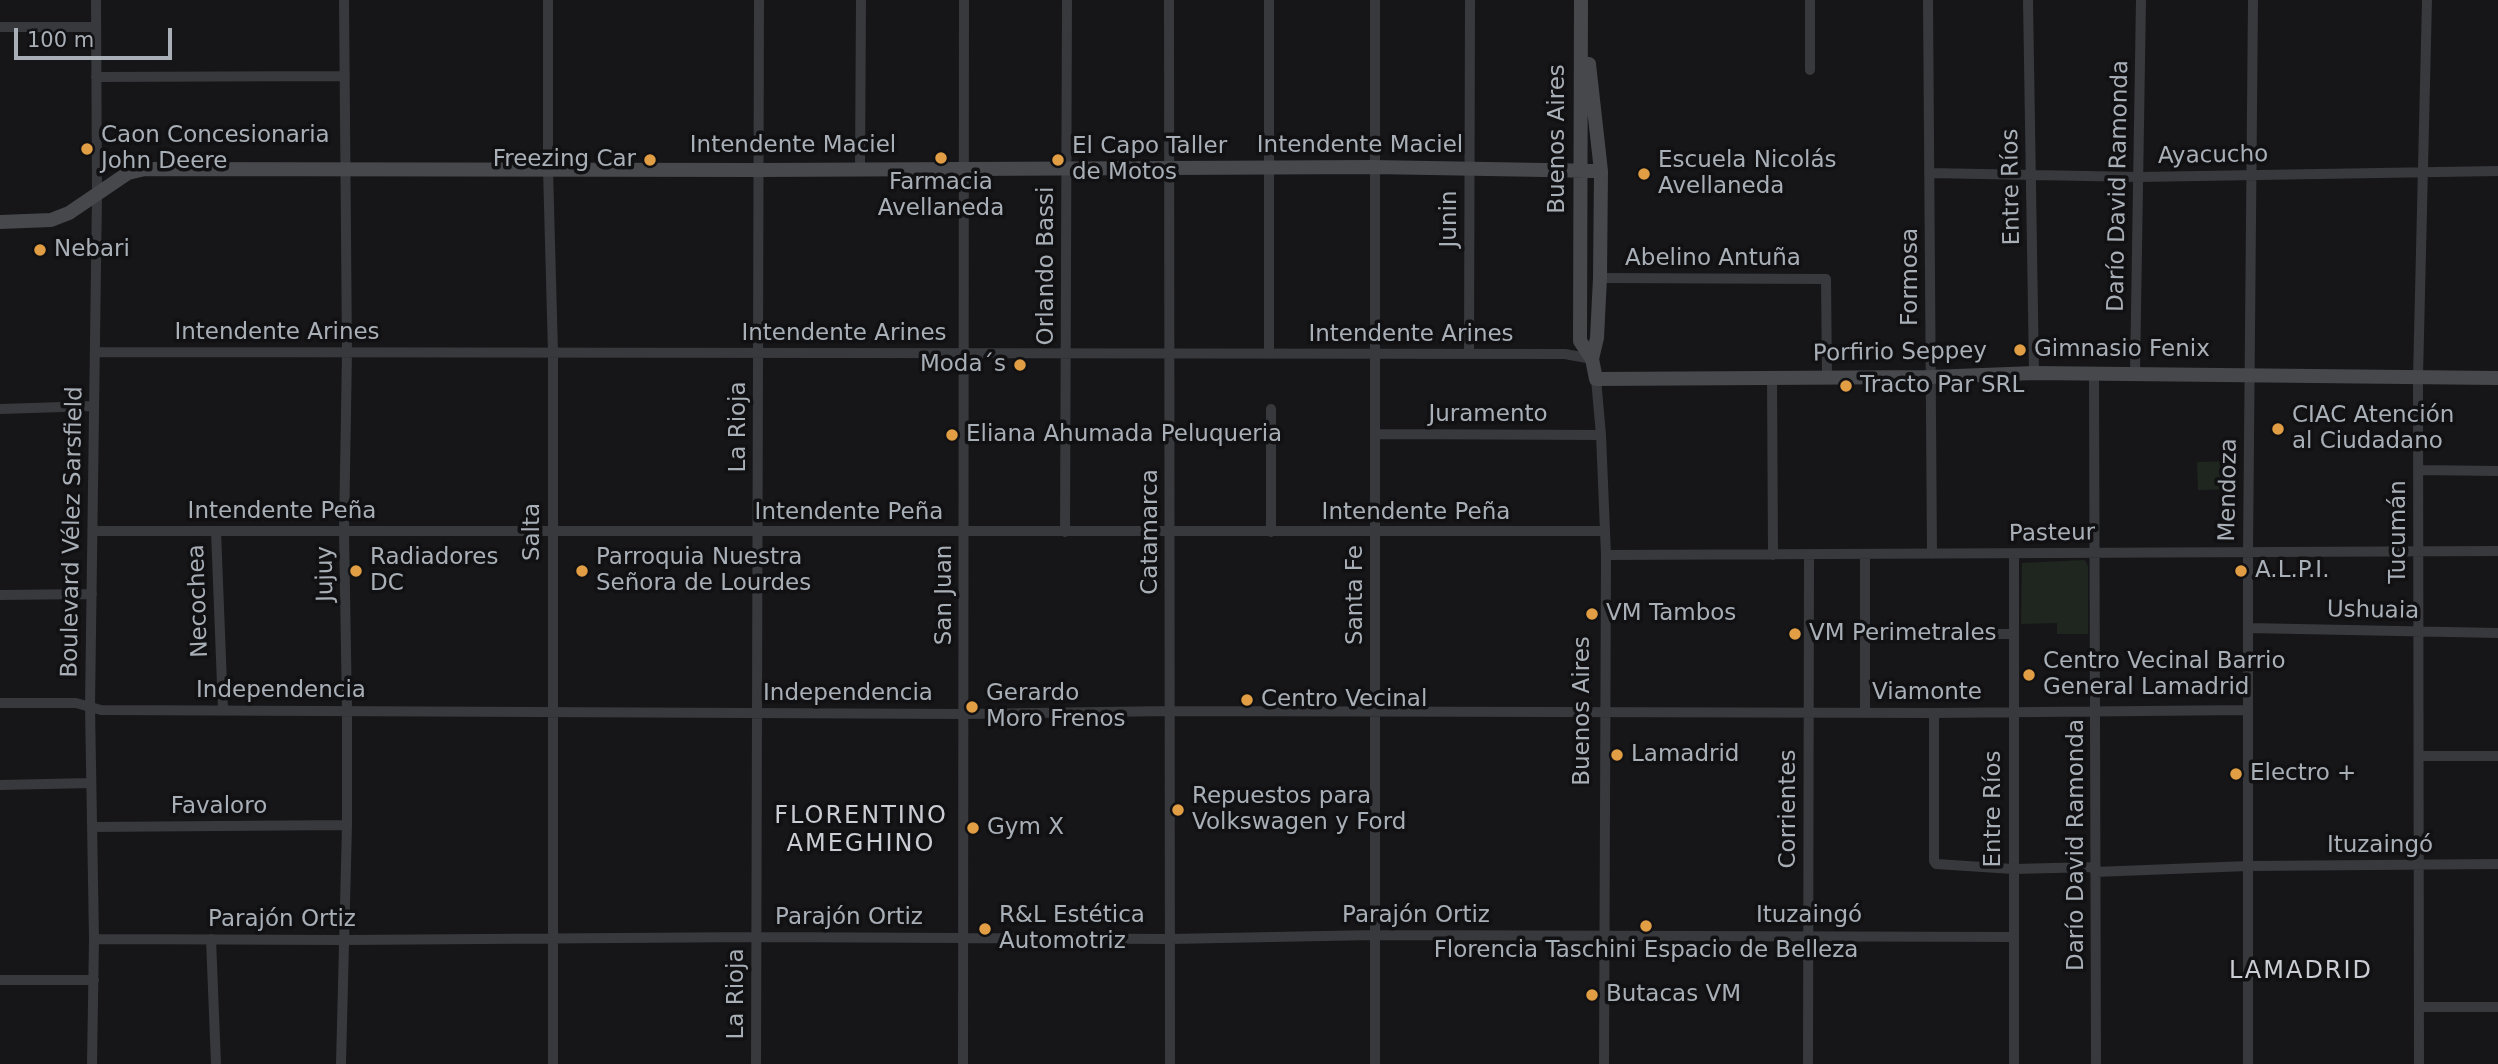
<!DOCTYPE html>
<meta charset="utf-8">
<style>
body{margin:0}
#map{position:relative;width:2498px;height:1064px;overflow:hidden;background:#161618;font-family:"DejaVu Sans",sans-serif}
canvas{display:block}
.scale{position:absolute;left:14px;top:28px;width:158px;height:32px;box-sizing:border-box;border:4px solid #a9afb7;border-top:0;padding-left:9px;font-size:21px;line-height:24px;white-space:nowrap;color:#a9afb7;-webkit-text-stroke:5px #111113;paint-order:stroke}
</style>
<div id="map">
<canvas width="2498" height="1064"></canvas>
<div class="scale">100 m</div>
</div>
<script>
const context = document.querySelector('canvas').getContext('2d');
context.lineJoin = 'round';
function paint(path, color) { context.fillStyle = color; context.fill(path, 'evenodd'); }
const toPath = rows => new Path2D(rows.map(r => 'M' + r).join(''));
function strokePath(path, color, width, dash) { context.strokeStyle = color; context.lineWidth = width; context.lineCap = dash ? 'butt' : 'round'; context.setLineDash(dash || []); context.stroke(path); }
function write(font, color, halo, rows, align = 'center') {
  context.font = font + ' "DejaVu Sans",sans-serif'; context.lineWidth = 7; context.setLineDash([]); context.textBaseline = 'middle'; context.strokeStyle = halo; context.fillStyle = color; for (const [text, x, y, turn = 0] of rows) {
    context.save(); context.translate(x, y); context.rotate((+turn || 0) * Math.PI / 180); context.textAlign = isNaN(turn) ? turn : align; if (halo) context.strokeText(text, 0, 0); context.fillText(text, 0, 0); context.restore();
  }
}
const green = toPath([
 [2234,461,2234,489,2198,490,2197,462],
 [2085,560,2088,566,2088,634,2057,634,2057,623,2021,624,2022,563]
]);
const minor = toPath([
 [548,0,548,169,553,353,553,1064],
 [1169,0,1170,1064],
 [1375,0,1375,1064],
 [1810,0,1810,70],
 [1928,0,1932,554],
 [2028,0,2034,373],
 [0,27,96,27],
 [96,77,344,76],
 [860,169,861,0],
 [1929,173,2139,177,2498,171],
 [1600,278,1826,279,1827,377],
 [95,352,1565,354,1592,359],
 [1269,354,1269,0],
 [1469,354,1470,0],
 [2094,373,2096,1064],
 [2135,373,2141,0],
 [1772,377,1773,555],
 [1596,379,1601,435,1606,555,1604,1064],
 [0,409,94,406],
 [1271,409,1271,532],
 [1375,434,1601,435],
 [2418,470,2498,471],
 [93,531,1605,531],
 [216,531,223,710],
 [1065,532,1067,0],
 [1606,555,2498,551],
 [0,595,92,594],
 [2248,628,2498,633],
 [1866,634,2013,634],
 [0,703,76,703,101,710,965,714,1170,711,1934,713,2248,710],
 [1865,712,1865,555],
 [1934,713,1934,861,1936,864,2013,869,2095,867],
 [2419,756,2498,756],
 [0,785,91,783],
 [92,827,347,825],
 [2095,872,2248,866,2498,864],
 [94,939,344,940,757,937,1170,939,1375,935,2013,937],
 [211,939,216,1064],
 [0,980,94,980],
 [2420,1007,2498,1007],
 [92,1064,94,939,90,706,97,194,96,0],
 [341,1064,347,825,347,711,344,532,347,352,344,0],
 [756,1064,759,0],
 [963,1064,964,0],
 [1808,1064,1809,555],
 [2014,1064,2014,554],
 [2248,1064,2248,552,2253,0],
 [2419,1064,2418,377,2427,0]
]);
const secondary = toPath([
 [1581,0,1580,341,1592,359,1596,379,1931,377,2034,373,2498,378],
 [1589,64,1601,171,1600,278,1597,338,1592,359],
 [0,222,51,220,69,213,128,173,145,169,759,170,1373,167,1601,171]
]);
const markers = [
 [87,149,7,"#e29e44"],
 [941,158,7,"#e29e44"],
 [650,160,7,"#e29e44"],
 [1058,160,7,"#e29e44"],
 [1644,174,7,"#e29e44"],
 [40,250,7,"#e29e44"],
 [2020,350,7,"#e29e44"],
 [1020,365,7,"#e29e44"],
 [1846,386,7,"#e29e44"],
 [2278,429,7,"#e29e44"],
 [952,435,7,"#e29e44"],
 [356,571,7,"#e29e44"],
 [582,571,7,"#e29e44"],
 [2241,571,7,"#e29e44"],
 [1592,614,7,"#e29e44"],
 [1795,634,7,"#e29e44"],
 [2029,675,7,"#e29e44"],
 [1247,700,7,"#e29e44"],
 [972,707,7,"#e29e44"],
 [1617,755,7,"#e29e44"],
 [2236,774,7,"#e29e44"],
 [1178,810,7,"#e29e44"],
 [973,828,7,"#e29e44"],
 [1646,926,7,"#e29e44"],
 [985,929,7,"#e29e44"],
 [1592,995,7,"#e29e44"]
];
const poiNames = [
 ["Caon Concesionaria",101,136],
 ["John Deere",101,162],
 ["El Capo Taller",1072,147],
 ["de Motos",1072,173],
 ["Freezing Car",636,160,"right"],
 ["Escuela Nicolás",1658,161],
 ["Avellaneda",1658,187],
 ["Farmacia",941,183,"center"],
 ["Avellaneda",941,209,"center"],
 ["Nebari",54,250],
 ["Gimnasio Fenix",2034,350],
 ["Moda´s",1006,365,"right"],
 ["Tracto Par SRL",1860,386],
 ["CIAC Atención",2292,416],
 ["al Ciudadano",2292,442],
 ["Eliana Ahumada Peluqueria",966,435],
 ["Radiadores",370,558],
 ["DC",370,584],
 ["Parroquia Nuestra",596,558],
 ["Señora de Lourdes",596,584],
 ["A.L.P.I.",2255,571],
 ["VM Tambos",1606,614],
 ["VM Perimetrales",1809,634],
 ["Centro Vecinal Barrio",2043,662],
 ["General Lamadrid",2043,688],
 ["Gerardo",986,694],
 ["Moro Frenos",986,720],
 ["Centro Vecinal",1261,700],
 ["Lamadrid",1631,755],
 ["Electro +",2250,774],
 ["Repuestos para",1192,797],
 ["Volkswagen y Ford",1192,823],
 ["Gym X",987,828],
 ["R&L Estética",999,916],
 ["Automotriz",999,942],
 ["Florencia Taschini Espacio de Belleza",1646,951,"center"],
 ["Butacas VM",1606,995]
];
const streetNames = [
 ["Buenos Aires",1558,139,-90],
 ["Intendente Maciel",793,146],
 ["Intendente Maciel",1360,146],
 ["Ayacucho",2213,156,-1],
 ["Darío David Ramonda",2119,186,-89],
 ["Entre Ríos",2012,187,-91],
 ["Junin",1450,219,-90],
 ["Abelino Antuña",1713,259],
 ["Orlando Bassi",1047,266,-90],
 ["Formosa",1911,277,-90],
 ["Intendente Arines",277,333],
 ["Intendente Arines",844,334],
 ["Intendente Arines",1411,335],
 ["Porfirio Seppey",1900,353,-1],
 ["Juramento",1488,415],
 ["La Rioja",739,427,-90],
 ["Mendoza",2229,490,-89],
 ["Intendente Peña",282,512],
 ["Intendente Peña",849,513],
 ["Intendente Peña",1416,513],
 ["Boulevard Vélez Sarsfield",73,532,-89],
 ["Salta",533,532,-90],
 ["Catamarca",1151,532,-90],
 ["Tucumán",2399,532,-90],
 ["Pasteur",2052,534,-1],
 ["Jujuy",326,574,-91],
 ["San Juan",945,595,-90],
 ["Santa Fe",1356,595,-90],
 ["Necochea",199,601,-92],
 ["Ushuaia",2373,611,1],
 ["Independencia",281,691],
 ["Viamonte",1927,693],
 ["Independencia",848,694],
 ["Buenos Aires",1583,711,-90],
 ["Favaloro",219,807],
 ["Corrientes",1789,809,-90],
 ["Entre Ríos",1994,809,-90],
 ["Darío David Ramonda",2077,845,-90],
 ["Ituzaingó",2380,846],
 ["Parajón Ortiz",1416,916],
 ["Ituzaingó",1809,916],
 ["Parajón Ortiz",849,918],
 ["Parajón Ortiz",282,920],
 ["La Rioja",737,994,-90]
];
const neighbourhoodNames = [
 ["FLORENTINO",861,817],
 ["AMEGHINO",861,845],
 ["LAMADRID",2301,972]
];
paint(green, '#1f261f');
strokePath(minor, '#38393d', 10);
strokePath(secondary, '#46484c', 14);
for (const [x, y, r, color] of markers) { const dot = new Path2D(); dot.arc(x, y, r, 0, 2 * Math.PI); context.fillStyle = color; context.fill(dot); strokePath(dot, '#111113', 2.5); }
write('23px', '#a9afb7', '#111113', poiNames, 'left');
write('23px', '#a9afb7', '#111113', streetNames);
context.letterSpacing = '2px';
write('24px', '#cacdd3', '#111113', neighbourhoodNames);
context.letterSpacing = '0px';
</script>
